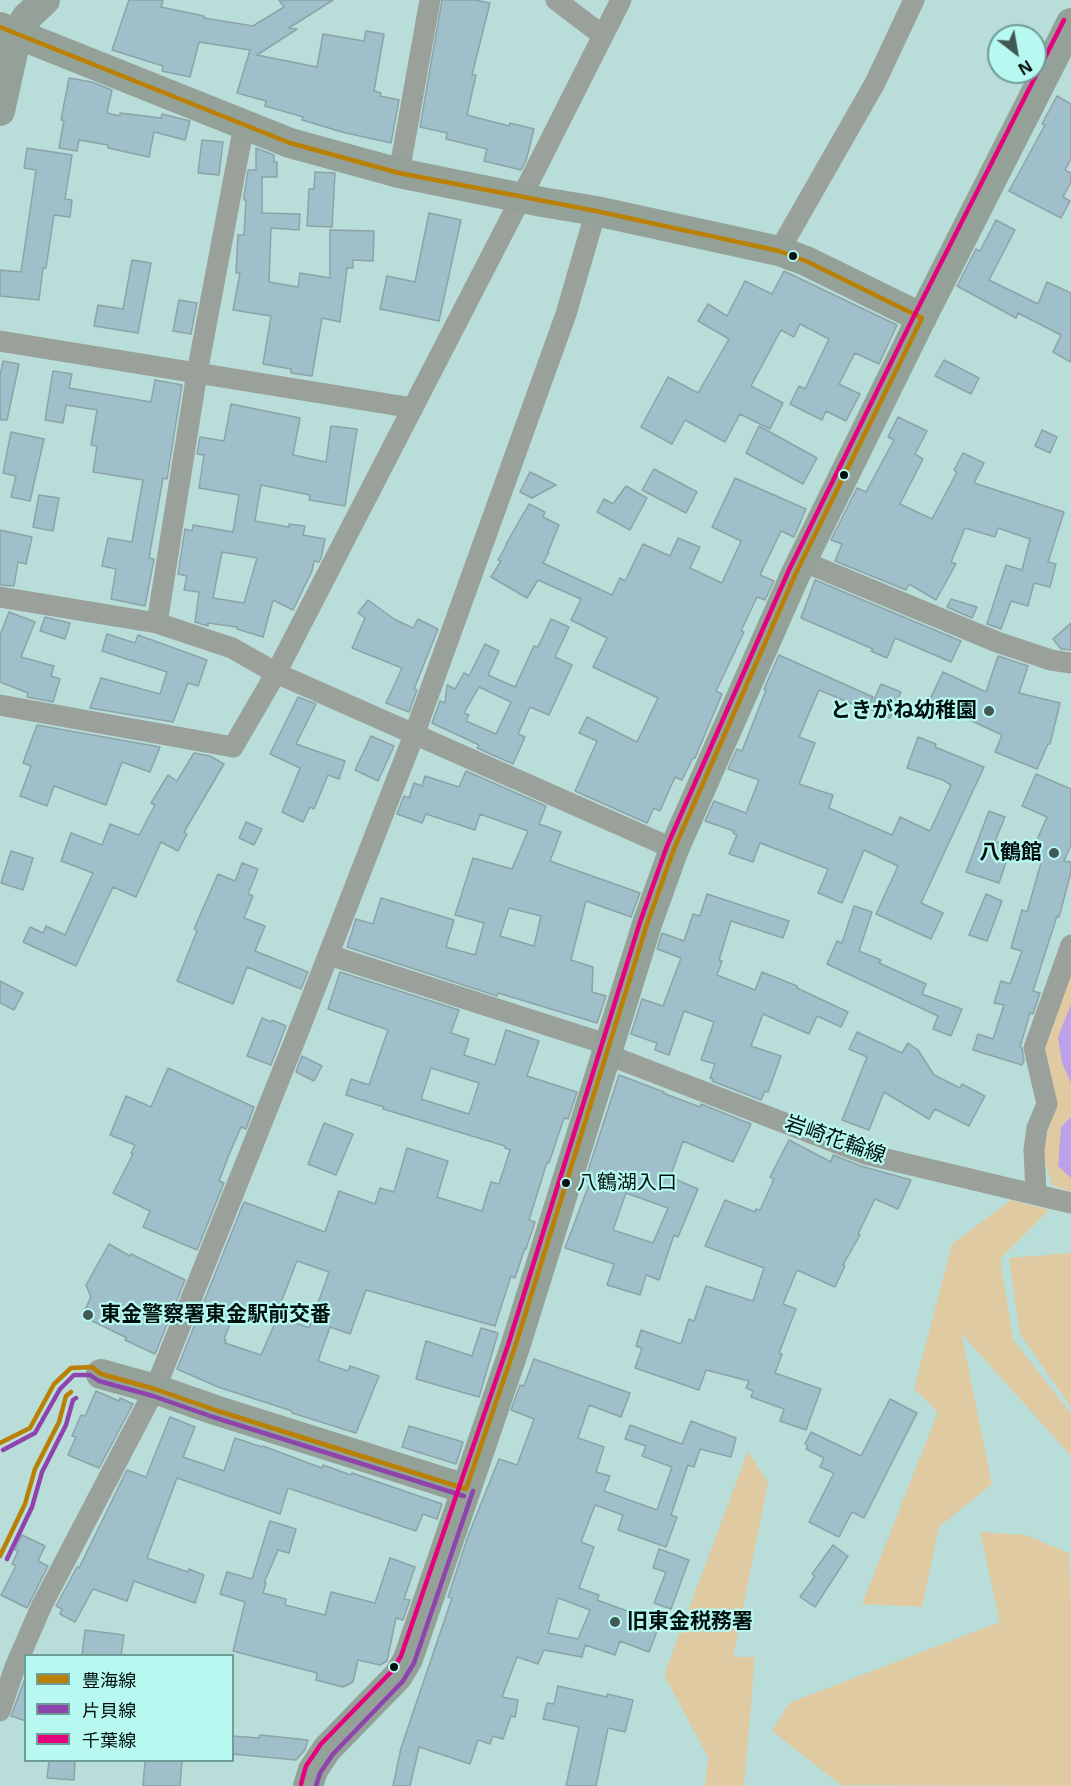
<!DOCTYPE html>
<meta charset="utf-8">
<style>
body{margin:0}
#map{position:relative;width:1071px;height:1786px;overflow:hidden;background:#b9ddd9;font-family:"Noto Sans","Noto Sans JP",sans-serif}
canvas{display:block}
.legend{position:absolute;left:24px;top:1654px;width:210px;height:108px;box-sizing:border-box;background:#b7f9f1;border:2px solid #6e9c96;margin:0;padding:8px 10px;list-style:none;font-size:18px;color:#00100e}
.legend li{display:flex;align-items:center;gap:12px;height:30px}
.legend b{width:30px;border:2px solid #6e9c96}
.north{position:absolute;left:987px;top:24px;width:60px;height:60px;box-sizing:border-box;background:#b7f9f1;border:2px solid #6e9c96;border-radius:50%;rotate:149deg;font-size:16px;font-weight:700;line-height:24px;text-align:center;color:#00100e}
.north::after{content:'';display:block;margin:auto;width:21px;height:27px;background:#415855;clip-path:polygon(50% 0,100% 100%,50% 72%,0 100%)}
</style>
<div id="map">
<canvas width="1071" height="1786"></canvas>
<ul class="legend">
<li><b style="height:8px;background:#b98004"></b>豊海線</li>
<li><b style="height:8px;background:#8e44ad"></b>片貝線</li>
<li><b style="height:8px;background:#e5007d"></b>千葉線</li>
</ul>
<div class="north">N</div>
</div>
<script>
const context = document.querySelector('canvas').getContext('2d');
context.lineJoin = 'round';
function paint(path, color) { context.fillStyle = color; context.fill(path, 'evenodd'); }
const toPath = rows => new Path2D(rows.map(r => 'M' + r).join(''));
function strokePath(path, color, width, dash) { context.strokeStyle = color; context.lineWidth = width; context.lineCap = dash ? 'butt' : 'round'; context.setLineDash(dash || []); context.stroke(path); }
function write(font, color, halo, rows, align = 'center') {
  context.font = font + ' "Noto Sans","Noto Sans JP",sans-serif'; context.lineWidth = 4.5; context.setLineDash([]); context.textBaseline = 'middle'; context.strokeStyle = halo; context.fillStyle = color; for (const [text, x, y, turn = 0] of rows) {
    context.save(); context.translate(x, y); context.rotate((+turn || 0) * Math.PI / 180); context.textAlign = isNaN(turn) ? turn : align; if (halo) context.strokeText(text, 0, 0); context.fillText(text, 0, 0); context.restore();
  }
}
const green = toPath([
 [1071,970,1071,1192,1052,1185,1043,1154,1053,1106,1041,1048],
 [1011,1200,1049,1210,1000,1259,1013,1339,1071,1414,1071,1456,961,1333,992,1484,939,1527,922,1607,862,1604,938,1412,914,1389,952,1244],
 [1071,1253,1071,1407,1020,1334,1009,1258],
 [748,1451,768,1483,733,1657,755,1657,744,1786,705,1786,708,1757,664,1675],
 [980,1532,1026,1535,1069,1553,1071,1600,1071,1786,841,1785,772,1731,789,1703,1000,1622]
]);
const water = toPath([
 [1071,1004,1071,1083,1062,1063,1058,1037],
 [1071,1117,1071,1178,1058,1166,1061,1127]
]);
const building = toPath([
 [129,0,163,0,161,7,204,16,204,18,253,26,284,7,279,0,333,0,289,28,297,29,257,55,317,67,323,34,364,41,366,31,384,34,374,91,381,93,380,96,399,100,391,143,342,132,302,120,303,117,265,106,266,101,237,93,250,50,199,42,190,77,162,71,163,66,112,50,129,0],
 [442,0,475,0,490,3,472,75,476,75,467,115,509,126,510,123,534,129,526,161,521,170,484,161,487,149,446,139,447,133,420,127,442,0],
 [69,78,92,82,112,90,107,113,120,116,120,113,161,118,162,114,190,121,185,140,154,132,149,157,108,148,108,145,79,140,77,151,59,148,64,120,61,120,69,78],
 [1057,96,1071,104,1071,159,1065,170,1071,173,1071,182,1063,197,1070,201,1061,218,1009,191,1045,125,1042,124,1057,96],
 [202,140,223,142,219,175,198,173,202,140],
 [27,148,72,155,65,199,72,200,70,217,54,215,46,268,43,268,39,300,0,296,0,270,21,272,36,170,24,168,27,148],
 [256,148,274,155,274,162,277,162,277,177,262,177,262,213,300,214,299,230,271,228,269,282,298,287,300,273,330,278,330,230,374,231,373,261,353,260,353,268,347,268,340,322,322,318,312,376,291,373,291,369,263,364,271,316,233,310,240,273,236,273,238,235,244,235,246,200,244,200,244,196,248,170,256,170,256,148],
 [315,172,335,173,332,227,307,226,309,189,314,189,315,172],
 [429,213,461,220,439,321,380,309,387,276,415,282,429,213],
 [996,220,1015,230,989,280,1038,304,1047,282,1071,293,1071,362,1053,352,1061,335,1018,313,1016,318,957,286,976,249,980,251,996,220],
 [132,260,151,263,138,333,94,326,98,305,123,309,132,260],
 [784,271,897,325,879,364,855,353,839,384,860,394,846,421,826,411,822,420,790,404,799,386,805,389,829,339,800,324,794,337,781,330,751,386,783,403,770,429,740,414,725,442,685,420,672,444,641,427,668,377,698,393,729,339,698,321,708,304,727,316,745,281,772,294,784,271],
 [179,300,197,303,191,334,173,331,179,300],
 [944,360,979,378,971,394,935,376,944,360],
 [3,361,19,364,7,420,0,420,0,376,3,361],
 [53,371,72,374,69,388,151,402,155,380,182,385,167,479,163,478,149,558,154,559,145,606,111,599,116,569,102,566,108,538,132,542,143,480,93,472,97,446,91,445,97,410,66,405,63,423,45,420,53,371],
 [231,404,300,418,293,455,326,462,331,426,357,429,345,506,309,500,310,495,261,485,255,521,289,527,289,524,305,526,303,535,325,539,321,558,319,562,314,561,312,571,293,610,273,600,263,637,237,629,237,627,208,623,208,626,195,622,199,592,184,590,187,576,178,574,185,529,192,531,193,525,233,532,239,495,199,488,204,455,197,454,200,437,224,441,231,404],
 [222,552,257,558,244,603,213,598,222,552],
 [898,417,927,431,915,454,923,459,900,504,932,519,957,472,954,470,963,453,984,463,974,483,1064,512,1048,562,1056,564,1050,587,1034,583,1028,606,1011,601,1001,629,987,624,1006,565,1022,570,1030,539,998,528,995,537,965,528,951,562,956,564,936,600,909,584,906,590,835,561,842,544,831,540,857,488,866,492,894,440,888,437,898,417],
 [759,426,817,458,803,484,746,453,759,426],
 [1042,430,1057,437,1050,453,1035,446,1042,430],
 [11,432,44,439,30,501,11,497,16,476,3,473,11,432],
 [654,469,697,492,686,513,642,490,654,469],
 [530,472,556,485,532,498,520,492,530,472],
 [735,478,806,509,794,537,781,531,760,575,774,581,765,600,757,597,741,631,744,632,716,691,722,694,695,758,693,758,682,780,675,777,660,811,654,808,647,823,575,791,597,741,579,733,587,717,637,742,658,698,593,667,607,638,571,620,581,599,538,580,527,598,491,577,501,561,498,560,507,544,506,544,529,504,545,512,543,517,559,525,548,552,549,552,543,563,612,595,620,578,625,581,643,544,670,556,678,538,700,547,690,568,722,583,741,541,712,527,735,478],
 [626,486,647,498,630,530,597,512,604,499,613,504,626,486],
 [39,495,59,498,53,531,33,527,39,495],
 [0,530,32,537,26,564,18,562,14,586,0,585,0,530],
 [815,580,961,641,951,662,895,638,887,658,871,651,873,649,801,618,815,580],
 [951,599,977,607,972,618,947,607,951,599],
 [368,600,394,619,413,628,418,619,438,629,414,689,417,690,409,712,386,703,402,668,352,648,365,618,358,613,368,600],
 [9,612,35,622,21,657,54,666,51,676,60,679,53,702,27,697,28,693,0,682,0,635,9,612],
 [45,617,70,623,65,639,40,631,45,617],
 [551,619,569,627,555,657,572,665,549,715,530,707,518,734,525,737,513,764,477,748,479,745,432,723,440,701,445,703,447,685,455,689,464,673,469,676,485,644,499,651,488,675,515,687,534,646,538,647,551,619],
 [479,687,511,702,496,734,466,721,469,715,464,713,479,687],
 [1071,623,1071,650,1061,649,1053,639,1071,623],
 [107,634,135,643,138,635,207,660,198,686,188,683,173,722,90,708,101,678,160,694,167,672,102,651,107,634],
 [779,655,873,697,867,710,819,690,799,737,815,743,799,784,833,795,829,808,892,835,900,817,930,831,951,785,943,780,907,768,918,737,936,744,935,747,984,767,921,903,943,913,931,939,876,914,898,866,864,850,842,903,818,893,828,869,760,843,753,862,729,854,737,835,733,833,734,831,705,821,714,801,746,813,759,780,728,769,737,749,742,751,766,690,764,689,779,655],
 [998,656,1028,666,1019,693,1060,703,1050,744,1048,744,1037,769,995,752,1002,735,929,701,943,672,986,692,998,656],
 [881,684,901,692,890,718,870,709,881,684],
 [298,697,316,704,296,744,345,761,339,779,328,775,314,809,310,807,303,822,282,812,300,768,270,754,298,697],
 [37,725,160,747,150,772,122,762,106,805,54,786,47,806,20,796,31,766,23,763,37,725],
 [371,736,394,746,378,781,355,770,371,736],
 [194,753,210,756,224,764,184,832,187,834,178,851,161,842,136,897,113,887,76,966,23,942,30,927,43,933,46,926,65,935,93,873,61,861,71,833,102,845,110,824,139,835,155,805,151,803,168,775,177,781,194,753],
 [466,771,546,806,539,824,561,832,550,861,640,893,631,917,586,901,571,960,593,967,592,992,606,996,597,1023,498,993,497,996,347,947,356,919,373,924,381,898,454,920,446,947,475,955,484,923,455,915,473,858,512,869,528,831,480,814,475,830,426,814,422,823,397,814,404,796,409,798,414,783,422,786,425,776,459,787,466,771],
 [509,908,541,916,534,946,500,936,509,908],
 [1036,774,1071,789,1071,845,1064,861,1071,862,1071,872,1059,917,1057,916,1033,991,1040,993,1033,1014,1030,1013,1020,1047,1022,1048,1024,1060,1022,1065,973,1050,978,1034,993,1039,1004,1005,994,1003,1001,981,1010,984,1022,951,1011,948,1022,910,1027,912,1041,863,1029,858,1047,817,1022,806,1036,774],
 [989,811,1005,817,995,841,1011,847,999,883,966,872,989,811],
 [246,822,262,829,254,845,239,838,246,822],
 [11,851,33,858,23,890,1,883,11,851],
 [242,863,258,869,248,894,253,896,244,918,265,926,255,951,308,972,301,989,247,967,233,1004,177,981,197,931,194,929,218,874,235,881,242,863],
 [707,894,789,921,783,938,731,921,719,960,722,961,717,975,755,990,762,972,797,986,797,988,848,1012,841,1027,817,1016,809,1034,763,1014,751,1046,781,1056,768,1092,765,1091,761,1100,712,1081,713,1079,710,1078,715,1064,701,1060,714,1022,684,1011,669,1055,655,1050,657,1043,631,1034,642,999,663,1006,681,958,657,949,662,933,684,941,693,914,700,916,707,894],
 [986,894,1002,901,987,941,969,935,986,894],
 [854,906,872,912,859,951,881,960,879,963,926,984,922,994,962,1009,951,1036,933,1029,938,1016,827,964,837,941,842,943,854,906],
 [340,972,459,1010,451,1033,469,1039,464,1055,495,1065,506,1030,539,1041,527,1076,577,1092,568,1119,564,1118,549,1163,547,1162,529,1220,535,1222,526,1249,525,1248,515,1278,511,1276,495,1326,366,1290,350,1334,330,1327,318,1361,348,1371,350,1366,379,1376,356,1433,292,1413,292,1411,218,1387,177,1369,244,1202,325,1232,339,1191,375,1204,380,1188,394,1192,407,1148,448,1161,437,1197,482,1211,491,1182,499,1184,510,1150,505,1148,505,1146,383,1109,384,1107,346,1095,351,1079,369,1085,388,1030,328,1009,340,972],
 [431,1068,479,1083,469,1114,421,1099,431,1068],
 [297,1261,329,1272,309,1328,278,1316,261,1355,225,1343,226,1340,224,1339,236,1309,273,1323,297,1261],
 [0,981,23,993,14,1010,0,1003,0,981],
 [262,1018,271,1022,272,1020,286,1026,271,1065,247,1056,262,1018],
 [857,1032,902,1053,908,1043,918,1050,934,1075,960,1088,962,1084,985,1096,969,1126,935,1109,929,1119,884,1092,869,1130,842,1120,867,1057,849,1049,857,1032],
 [302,1056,322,1066,314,1081,296,1072,302,1056],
 [168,1068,254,1107,246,1129,241,1127,228,1157,219,1181,224,1183,197,1250,143,1227,150,1211,113,1193,133,1154,131,1153,135,1145,110,1135,126,1096,151,1107,168,1068],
 [619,1075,664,1092,663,1093,700,1107,701,1104,751,1124,733,1162,683,1141,670,1177,698,1189,678,1237,674,1235,659,1280,646,1275,640,1295,607,1285,614,1264,565,1248,590,1182,585,1180,619,1075],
 [626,1193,668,1208,653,1243,613,1230,626,1193],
 [324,1123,353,1134,336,1175,308,1164,324,1123],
 [789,1140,831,1162,833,1155,861,1166,911,1180,898,1209,875,1199,858,1234,860,1235,843,1265,845,1266,835,1287,797,1270,783,1304,796,1309,779,1353,782,1354,775,1373,821,1389,806,1430,780,1421,784,1409,751,1397,753,1391,746,1388,749,1381,706,1370,699,1390,635,1368,642,1348,636,1346,641,1330,681,1344,689,1319,694,1321,706,1286,753,1301,764,1268,705,1246,725,1200,755,1212,756,1209,760,1210,774,1179,770,1177,789,1140],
 [109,1244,130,1256,131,1254,185,1280,155,1354,125,1340,127,1338,82,1316,91,1297,86,1285,109,1244],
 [481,1328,498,1333,479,1397,416,1379,426,1341,472,1356,481,1328],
 [534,1359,630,1393,621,1417,589,1405,578,1438,604,1447,596,1472,610,1476,604,1491,657,1510,672,1467,642,1456,646,1446,625,1439,630,1425,682,1444,691,1421,736,1438,731,1457,700,1449,694,1467,688,1465,671,1515,677,1517,666,1547,618,1530,623,1515,595,1505,581,1542,594,1547,579,1588,599,1595,597,1600,660,1623,649,1652,620,1641,615,1655,585,1645,582,1657,544,1650,538,1664,517,1657,502,1697,518,1700,515,1717,511,1716,503,1739,493,1736,490,1744,478,1740,470,1764,419,1747,410,1786,393,1786,401,1748,452,1598,448,1597,468,1536,499,1459,517,1465,534,1419,511,1410,520,1385,524,1386,534,1359],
 [558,1598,590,1610,578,1639,548,1633,558,1598],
 [96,1391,119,1401,120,1398,133,1404,99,1468,68,1455,76,1437,72,1436,81,1415,85,1416,96,1391],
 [890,1399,917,1413,864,1518,852,1512,839,1537,809,1522,834,1473,820,1467,824,1458,806,1449,808,1446,805,1444,811,1432,861,1456,890,1399],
 [170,1417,195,1427,183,1457,224,1471,235,1438,262,1447,263,1446,322,1468,323,1465,351,1475,352,1473,442,1504,437,1519,423,1514,416,1531,288,1488,280,1514,177,1478,147,1558,188,1572,189,1569,204,1575,195,1603,134,1581,127,1601,93,1589,75,1622,60,1614,62,1609,56,1606,77,1567,79,1568,127,1470,146,1477,170,1417],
 [409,1426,463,1442,456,1464,402,1447,409,1426],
 [270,1521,296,1529,289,1553,278,1550,264,1583,266,1583,263,1593,286,1599,285,1605,325,1615,331,1592,375,1603,390,1558,415,1567,404,1599,410,1600,403,1620,396,1618,387,1661,380,1665,358,1660,353,1682,343,1687,316,1680,317,1673,233,1651,245,1602,220,1594,227,1572,252,1579,270,1521],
 [22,1535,45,1546,38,1561,48,1566,27,1608,1,1595,16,1566,12,1564,18,1551,15,1550,22,1535],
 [833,1545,848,1556,815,1607,800,1597,815,1576,812,1574,833,1545],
 [659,1549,689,1560,671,1609,654,1603,666,1572,653,1568,659,1549],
 [85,1630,124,1635,121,1656,82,1656,85,1630],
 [26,1676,26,1721,11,1716,26,1676],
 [558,1686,607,1697,607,1694,633,1700,625,1732,608,1728,596,1786,566,1786,579,1727,543,1719,547,1703,554,1704,558,1686],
 [260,1735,308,1740,305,1750,296,1760,232,1754,232,1736,259,1738,260,1735],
 [49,1761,75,1761,74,1780,47,1778,49,1761],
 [145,1761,182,1761,180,1786,143,1786,145,1761]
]);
const street = toPath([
 [556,0,602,35],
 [399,173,430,0],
 [779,251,875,83,914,0],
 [0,341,413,408],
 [802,561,997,642,1051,660,1071,663],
 [0,597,157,623,232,648,276,673,674,849],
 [157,623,197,373,244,125],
 [0,705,233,747,276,673,521,198,621,0],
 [329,955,609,1045],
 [606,1054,865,1154,1071,1203],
 [1036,1194,1034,1150,1037,1128,1047,1104,1034,1048,1071,945],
 [0,1711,15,1667,42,1605,155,1389,301,1025,414,735,566,314,596,211]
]);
const secondary = toPath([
 [0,27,290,143,399,173,542,202,596,211,779,251,806,261,922,318],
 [0,111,17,34,26,18,45,0],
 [101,1374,155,1389,215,1410,466,1489],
 [308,1786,313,1770,327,1749,398,1676,408,1659,515,1347,647,924,674,849,796,573,919,323,1071,23]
]);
const bus1 = toPath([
 [0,27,290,143,399,173,596,211,779,251,806,261,922,318],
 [0,1443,30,1428,54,1384,71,1368,92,1367,101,1374,155,1389,215,1410,466,1489],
 [466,1489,515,1347,647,924,674,849,796,573,922,318],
 [0,1556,25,1504,35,1469,59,1422,66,1396,71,1392]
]);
const bus2 = toPath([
 [3,1450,35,1433,60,1389,74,1375,90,1375,99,1381,153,1396,213,1417,464,1496],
 [7,1559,32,1507,42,1472,66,1425,73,1400,76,1398],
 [316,1786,320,1773,333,1754,403,1681,414,1663,473,1491]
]);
const bus3 = toPath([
 [301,1784,306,1766,321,1744,392,1671,401,1656,508,1345,640,922,667,846,789,570,912,320,1064,20]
]);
const markers = [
 [793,256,5,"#00100e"],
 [844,475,5,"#00100e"],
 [989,711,6,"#415855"],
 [1054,853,6,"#415855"],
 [566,1183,5,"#00100e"],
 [88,1315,6,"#415855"],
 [615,1622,6,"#415855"],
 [394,1667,5,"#00100e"]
];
const busNames = [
 ["八鶴湖入口",577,1183]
];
const poiNames = [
 ["ときがね幼稚園",977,711],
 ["八鶴館",1042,853],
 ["東金警察署東金駅前交番",100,1315,"left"],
 ["旧東金税務署",627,1622,"left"]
];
const streetNames = [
 ["岩崎花輪線",835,1140,19]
];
paint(green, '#e0caa2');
paint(water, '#bca1ea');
paint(building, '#9fbfcb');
strokePath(building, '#8ca3a8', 1.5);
strokePath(street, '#99a19a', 21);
strokePath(secondary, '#94a198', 30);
strokePath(bus1, '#b98004', 4.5);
strokePath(bus2, '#8e44ad', 4.5);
strokePath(bus3, '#e5007d', 4.5);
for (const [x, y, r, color] of markers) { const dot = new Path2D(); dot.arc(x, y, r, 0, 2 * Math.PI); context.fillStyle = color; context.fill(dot); strokePath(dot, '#b7f9f1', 2); }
write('20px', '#00100e', '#b7f9f1', busNames, 'left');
write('bold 21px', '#00100e', '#b7f9f1', poiNames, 'right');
write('21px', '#00100e', '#b7f9f1', streetNames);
</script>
